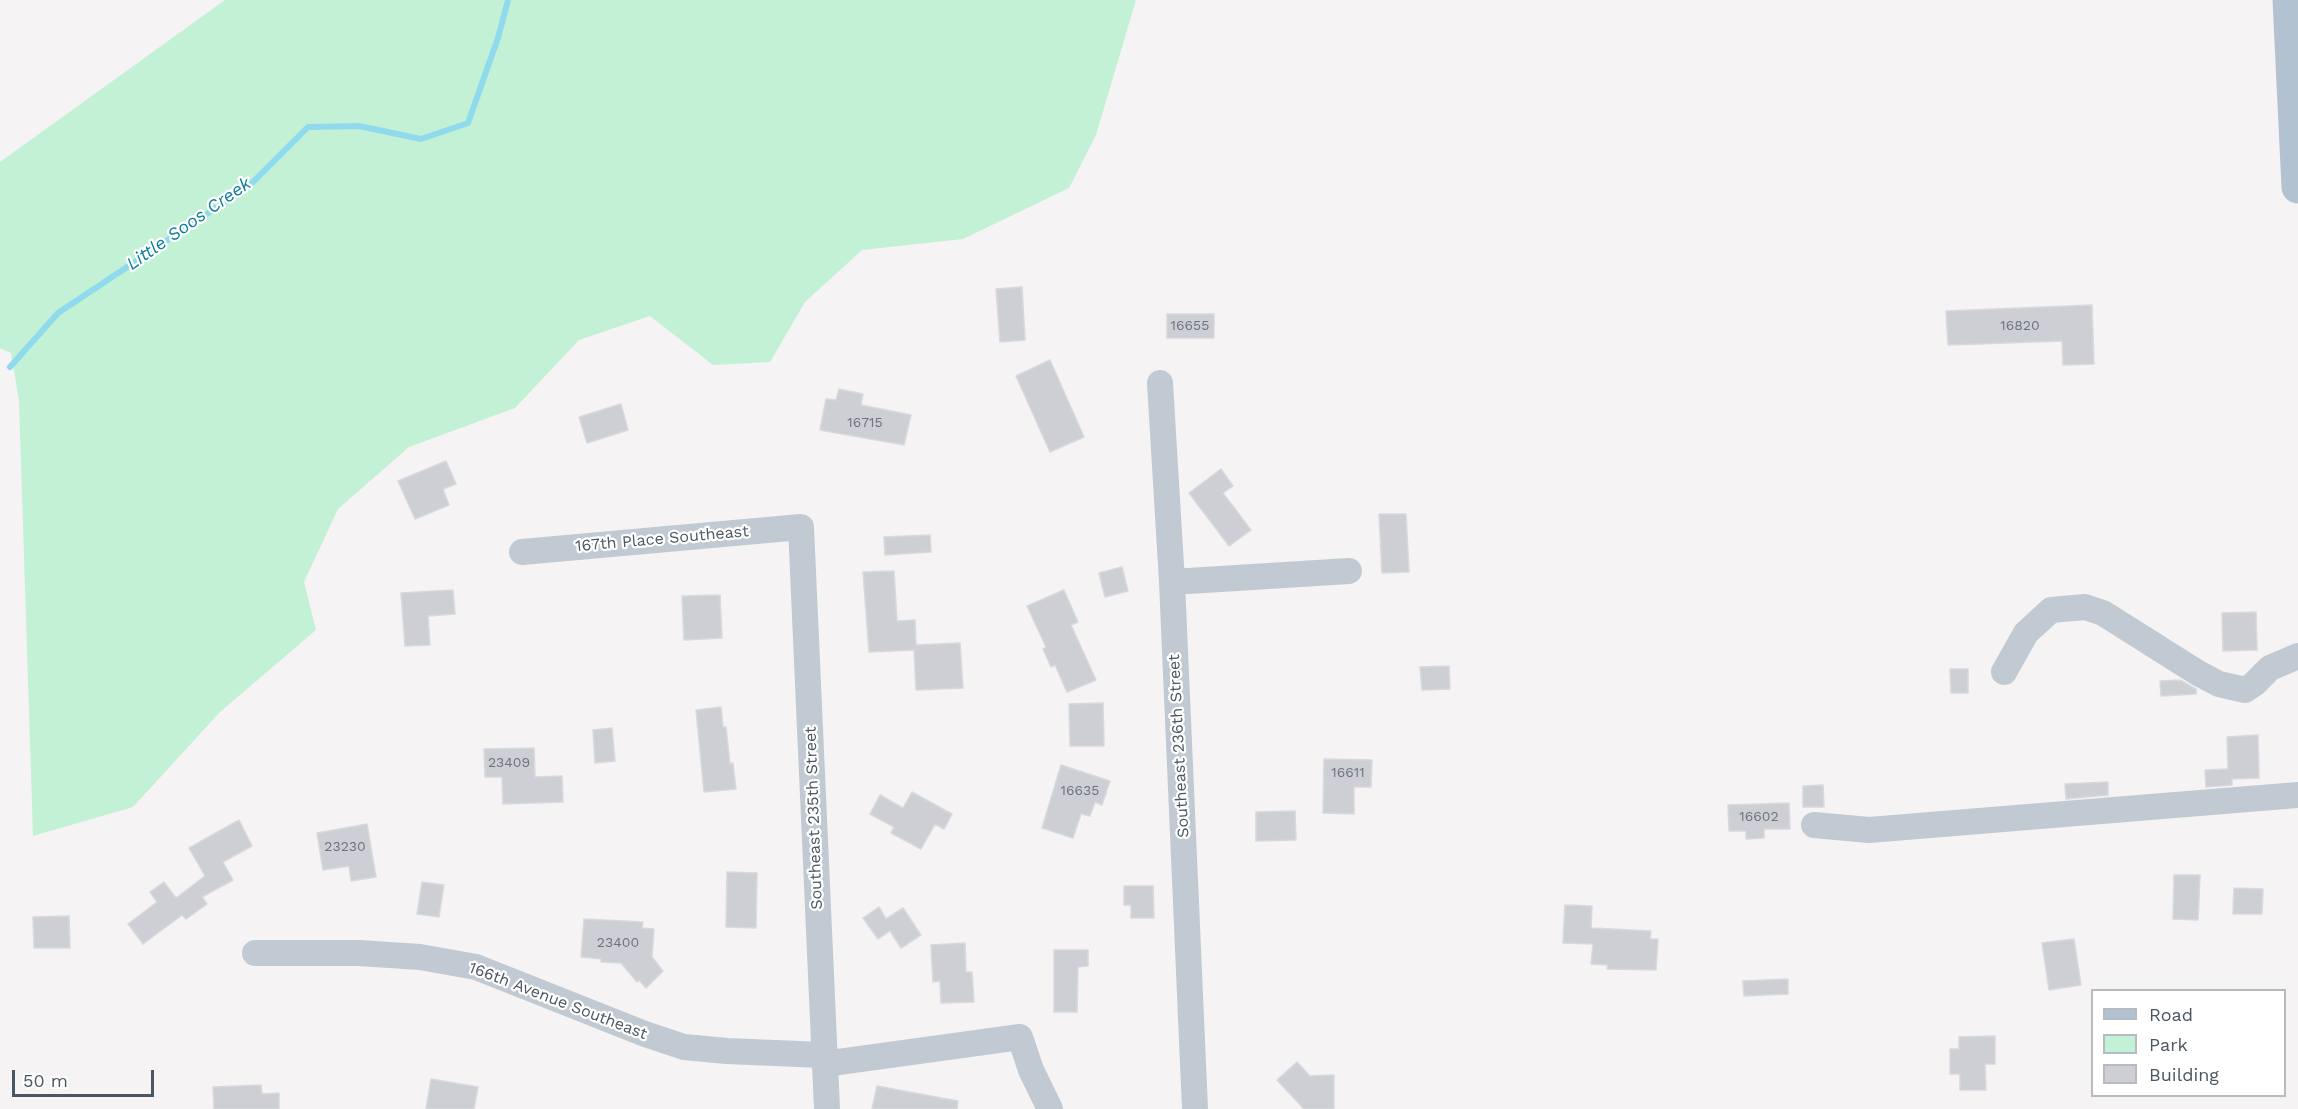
<!DOCTYPE html>
<style>
body{margin:0}
#map{position:relative;width:2298px;height:1109px;overflow:hidden;background:#f5f3f3;font-family:"Work Sans",sans-serif}
canvas{display:block}
.legend{position:absolute;left:2091px;top:989px;width:195px;height:108px;box-sizing:border-box;background:#fff;border:2px solid #b7bbc0;margin:0;padding:8px 10px;list-style:none;font-size:18px;color:#4a5661}
.legend li{display:flex;align-items:center;gap:12px;height:30px}
.legend b{width:30px;border:2px solid #b7bbc0}
.scale{position:absolute;left:12px;top:1070px;width:142px;height:27px;box-sizing:border-box;border:3px solid #4a5661;border-top:0;padding-left:8px;font-size:18px;line-height:21px;white-space:nowrap;color:#4a5661;-webkit-text-stroke:4px #fff;paint-order:stroke}
</style>
<div id="map">
<canvas width="2298" height="1109"></canvas>
<ul class="legend">
<li><b style="height:8px;background:#b3c2d1"></b>Road</li>
<li><b style="height:16px;background:#c3f1d5"></b>Park</li>
<li><b style="height:16px;background:#cdcfd5"></b>Building</li>
</ul>
<div class="scale">50 m</div>
</div>
<script>
const context = document.querySelector('canvas').getContext('2d');
context.lineJoin = 'round';
function paint(path, color) { context.fillStyle = color; context.fill(path, 'evenodd'); }
const toPath = rows => new Path2D(rows.map(r => 'M' + r).join(''));
function strokePath(path, color, width, dash) { context.strokeStyle = color; context.lineWidth = width; context.lineCap = dash ? 'butt' : 'round'; context.setLineDash(dash || []); context.stroke(path); }
function write(font, color, halo, rows, align = 'center') {
  context.font = font + ' "Work Sans",sans-serif'; context.lineWidth = 4.5; context.setLineDash([]); context.textBaseline = 'middle'; context.strokeStyle = halo; context.fillStyle = color; for (const [text, x, y, turn = 0] of rows) {
    context.save(); context.translate(x, y); context.rotate((+turn || 0) * Math.PI / 180); context.textAlign = isNaN(turn) ? turn : align; if (halo) context.strokeText(text, 0, 0); context.fillText(text, 0, 0); context.restore();
  }
}
const green = toPath([
 [225,0,1136,0,1096,135,1069,188,963,239,862,250,805,302,770,362,713,365,650,316,579,340,515,408,409,447,338,509,304,582,316,630,220,712,133,807,33,836,19,401,11,353,0,348,0,162]
]);
const stream = toPath([
 [10,367,58,313,249,186,308,127,359,126,421,139,468,123,498,38,508,0]
]);
const building = toPath([
 [1022,287,1025,340,1000,342,996,289,1022,287],
 [2092,305,2094,364,2063,365,2062,341,1948,345,1946,311,2092,305],
 [1167,314,1214,314,1214,338,1167,338,1167,314],
 [1050,360,1084,437,1050,452,1016,376,1050,360],
 [839,389,863,394,861,405,911,415,904,445,820,430,826,399,836,400,839,389],
 [621,404,628,430,587,443,579,417,621,404],
 [446,461,456,484,443,489,449,505,415,519,398,481,446,461],
 [1221,469,1233,486,1223,493,1251,530,1229,546,1189,493,1221,469],
 [1379,514,1406,514,1409,572,1382,573,1379,514],
 [930,535,931,552,885,555,884,537,930,535],
 [1122,567,1128,591,1105,597,1099,573,1122,567],
 [894,571,897,621,915,620,916,645,960,643,963,688,916,690,914,650,869,652,863,572,894,571],
 [453,590,455,614,428,616,430,645,405,646,401,593,453,590],
 [1064,590,1078,622,1071,625,1096,680,1067,692,1055,665,1051,667,1043,649,1046,647,1027,606,1064,590],
 [720,595,722,638,684,640,682,596,720,595],
 [2256,612,2257,650,2223,651,2222,613,2256,612],
 [1449,666,1450,689,1422,690,1420,667,1449,666],
 [1950,669,1968,669,1968,693,1951,693,1950,669],
 [2180,680,2196,689,2196,694,2161,696,2160,681,2180,680],
 [1103,703,1104,746,1070,746,1069,704,1103,703],
 [721,707,723,727,726,727,730,764,733,763,736,789,704,792,696,710,721,707],
 [612,728,615,761,595,763,593,730,612,728],
 [2258,735,2259,778,2232,779,2232,785,2206,787,2205,770,2228,769,2227,737,2258,735],
 [534,748,535,777,562,776,563,802,503,804,502,777,485,777,484,749,534,748],
 [1324,759,1372,760,1371,787,1354,787,1354,814,1323,813,1324,759],
 [1061,765,1110,781,1102,805,1095,802,1090,816,1081,814,1073,838,1042,828,1061,765],
 [2108,782,2108,795,2066,799,2065,784,2108,782],
 [1823,785,1824,807,1803,807,1803,786,1823,785],
 [912,792,952,814,944,829,935,824,921,849,891,833,894,827,870,814,880,795,903,808,912,792],
 [1789,803,1790,829,1764,829,1764,838,1746,839,1746,831,1729,831,1728,805,1789,803],
 [1295,811,1296,840,1256,841,1256,812,1295,811],
 [239,820,252,846,223,862,233,880,202,897,207,904,186,919,182,915,143,944,128,924,157,902,150,892,164,882,176,898,205,876,189,848,239,820],
 [367,824,376,877,351,881,349,866,323,870,317,833,367,824],
 [727,872,757,873,756,928,726,927,727,872],
 [2174,875,2200,875,2198,920,2173,919,2174,875],
 [422,882,444,885,439,917,417,914,422,882],
 [1124,886,1153,886,1154,918,1131,918,1131,905,1124,905,1124,886],
 [2234,888,2263,889,2262,914,2233,914,2234,888],
 [1565,905,1592,906,1591,928,1651,931,1650,939,1658,939,1656,970,1607,969,1608,965,1591,964,1593,944,1563,943,1565,905],
 [879,907,886,919,903,908,921,935,901,948,890,931,878,939,863,918,879,907],
 [69,916,70,948,34,948,33,917,69,916],
 [584,919,643,922,642,928,654,929,652,957,663,971,646,988,639,980,637,982,621,963,601,962,601,959,581,957,584,919],
 [2074,939,2081,985,2049,990,2042,943,2074,939],
 [965,943,966,972,972,972,974,1002,941,1003,940,981,933,982,931,945,965,943],
 [1054,950,1088,950,1088,966,1078,967,1077,1012,1054,1012,1054,950],
 [1788,979,1788,994,1744,996,1743,981,1788,979],
 [1995,1036,1995,1064,1985,1064,1986,1090,1960,1090,1960,1074,1950,1074,1950,1049,1959,1049,1959,1037,1995,1036],
 [1297,1062,1310,1076,1334,1075,1334,1109,1304,1109,1277,1080,1297,1062],
 [431,1079,478,1087,474,1109,426,1109,431,1079],
 [261,1085,262,1094,279,1093,279,1109,214,1109,213,1087,261,1085],
 [877,1086,958,1101,957,1109,872,1109,877,1086]
]);
const minor = toPath([
 [1160,383,1172,582,1195,1109],
 [522,552,801,527,827,1109],
 [1172,582,1349,571],
 [2004,672,2026,633,2051,610,2085,607,2103,613,2198,673,2219,684,2245,690,2254,684,2270,668,2298,656],
 [1814,825,1869,830,2298,795],
 [255,953,359,953,420,957,476,967,645,1034,684,1047,727,1051,823,1055],
 [824,1064,1020,1037,1031,1070,1050,1109]
]);
const major = toPath([
 [2289,0,2298,187]
]);
const numberNames = [
 ["16655",1190,326],
 ["16820",2020,326],
 ["16715",865,423],
 ["23409",509,763],
 ["16611",1348,773],
 ["16635",1080,791],
 ["16602",1759,817],
 ["23230",345,847],
 ["23400",618,943]
];
const streetNames = [
 ["167th Place Southeast",662,539,-5],
 ["Southeast 236th Street",1179,746,-93],
 ["Southeast 235th Street",814,818,-92],
 ["166th Avenue Southeast",558,1001,21]
];
const waterNames = [
 ["Little Soos Creek",189,224,-35]
];
paint(green, '#c3f1d5');
strokePath(stream, '#90daee', 6);
paint(building, '#cdcfd5');
strokePath(building, '#d7d9de', 1.5);
strokePath(minor, '#c1cad2', 26);
strokePath(major, '#b3c2d1', 33);
write('14px', '#6b747e', null, numberNames);
write('16px', '#4a5661', '#fff', streetNames);
write('italic 18px', '#0c7c9b', '#fff', waterNames);
</script>
